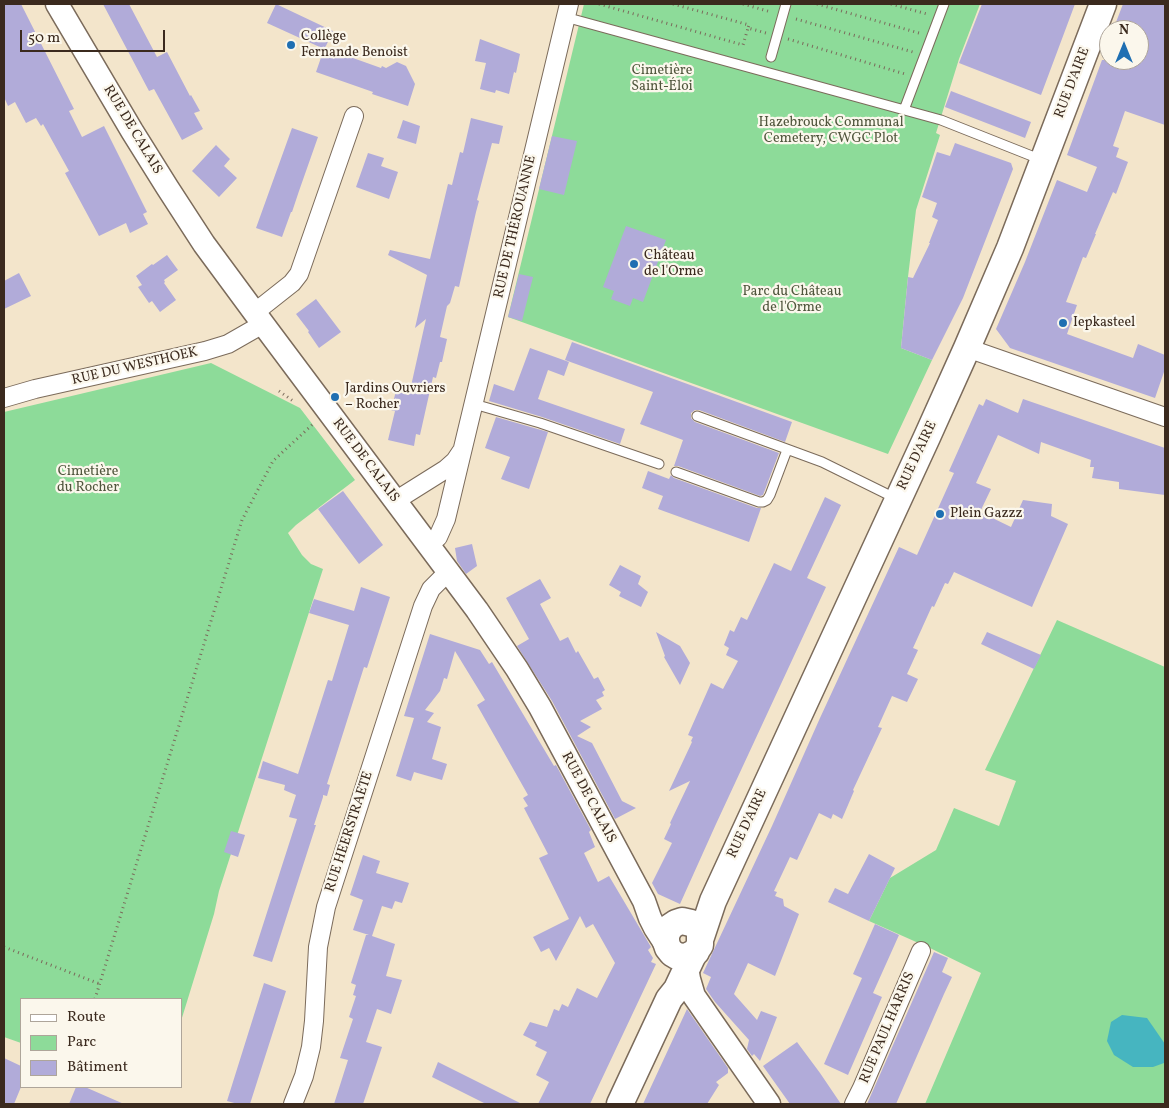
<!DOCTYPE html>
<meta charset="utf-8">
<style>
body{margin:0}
#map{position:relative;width:1169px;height:1108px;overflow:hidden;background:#f3e5cb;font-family:Vollkorn,serif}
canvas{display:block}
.frame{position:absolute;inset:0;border:5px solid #3b2a1e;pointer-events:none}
.legend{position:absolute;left:20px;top:998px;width:162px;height:90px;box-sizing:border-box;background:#fbf7ec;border:1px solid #aea59a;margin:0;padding:6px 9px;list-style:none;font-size:15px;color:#3b2a1e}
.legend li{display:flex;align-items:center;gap:10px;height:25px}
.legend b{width:25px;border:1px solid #aea59a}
.north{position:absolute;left:1099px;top:20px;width:50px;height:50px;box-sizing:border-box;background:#fbf7ec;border:1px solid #aea59a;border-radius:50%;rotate:0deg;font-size:14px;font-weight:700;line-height:20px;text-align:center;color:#3b2a1e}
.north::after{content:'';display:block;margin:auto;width:18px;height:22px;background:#1f6fb2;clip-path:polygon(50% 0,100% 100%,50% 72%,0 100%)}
.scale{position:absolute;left:20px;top:30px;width:145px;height:22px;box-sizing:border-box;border:2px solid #3b2a1e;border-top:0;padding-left:6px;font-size:15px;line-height:18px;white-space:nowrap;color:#3b2a1e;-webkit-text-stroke:4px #fbf7ec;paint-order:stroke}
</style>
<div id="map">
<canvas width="1169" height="1108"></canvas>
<div class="frame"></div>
<ul class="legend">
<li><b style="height:6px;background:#fff"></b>Route</li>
<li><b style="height:14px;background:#8ddb99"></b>Parc</li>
<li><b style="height:14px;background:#b1abd9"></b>Bâtiment</li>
</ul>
<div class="north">N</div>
<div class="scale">50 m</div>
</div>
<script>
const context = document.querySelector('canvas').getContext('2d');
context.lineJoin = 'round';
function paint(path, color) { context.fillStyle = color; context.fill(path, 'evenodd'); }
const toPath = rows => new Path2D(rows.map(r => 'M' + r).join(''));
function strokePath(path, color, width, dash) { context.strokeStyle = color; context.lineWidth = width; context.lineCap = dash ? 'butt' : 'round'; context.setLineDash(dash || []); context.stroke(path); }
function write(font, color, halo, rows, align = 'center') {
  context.font = font + ' Vollkorn,serif'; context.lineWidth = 4.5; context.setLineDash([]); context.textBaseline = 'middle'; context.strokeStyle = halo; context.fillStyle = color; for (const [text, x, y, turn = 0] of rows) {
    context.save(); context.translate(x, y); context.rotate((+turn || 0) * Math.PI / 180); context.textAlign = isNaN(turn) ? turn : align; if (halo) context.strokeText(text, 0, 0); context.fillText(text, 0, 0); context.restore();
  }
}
const green = toPath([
 [584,4,980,4,959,59,936,133,940,135,916,210,908,277,901,348,932,360,888,454,508,317],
 [211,363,300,408,355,480,296,525,288,533,302,555,311,564,323,569,219,891,214,914,181,1021,181,999,21,999,21,1043,4,1037,4,412],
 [1057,620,1165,667,1165,1104,925,1104,981,973,932,949,869,921,890,878,936,850,954,808,999,826,1016,781,985,770]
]);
const water = toPath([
 [1122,1015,1147,1018,1165,1044,1165,1057,1164,1063,1153,1067,1133,1067,1114,1055,1107,1041,1111,1022]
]);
const building = toPath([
 [4,4,21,4,74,109,69,111,82,137,104,126,147,212,143,214,148,224,130,233,126,223,99,236,65,173,69,171,43,124,41,126,36,118,26,123,15,102,8,106,4,97],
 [103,4,129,4,157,57,167,52,190,96,191,95,200,111,194,113,203,129,182,140,154,89,149,91],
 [276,4,333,31,325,48,381,68,382,66,386,68,397,62,406,66,415,84,408,106,372,94,373,92,316,72,324,49,267,23],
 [982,4,1075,4,1041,95,959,63],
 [1123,4,1165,4,1165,125,1125,111,1113,146,1119,148,1116,157,1128,162,1116,194,1113,192,1095,234,1096,234,1086,258,1083,257,1066,302,1077,305,1067,334,1133,358,1138,344,1165,355,1165,369,1155,398,1010,348,996,329,1025,262,1057,180,1087,192,1097,167,1067,155,1102,60,1139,60,1139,30,1113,30],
 [480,39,520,54,516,73,514,72,509,94,496,90,495,93,480,89,486,63,475,61],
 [951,91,1031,122,1025,138,945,107],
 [471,118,503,126,499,144,492,143,477,200,479,201,476,212,459,287,455,286,450,303,447,306,440,337,447,339,442,362,440,362,436,378,433,377,420,435,416,434,414,446,388,440,395,411,391,410,396,391,409,395,426,319,415,328,427,275,388,255,390,250,430,259,448,184,452,185,460,152,463,153],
 [403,120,420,126,416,144,397,138],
 [292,128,318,137,299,191,292,212,291,212,282,237,256,228],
 [552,136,577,141,564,195,539,189],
 [955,143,1011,163,1013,169,963,298,932,360,901,348,908,277,913,278,930,243,929,243,938,220,932,217,937,203,922,197,937,152,950,156],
 [216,145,230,159,224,166,237,178,219,197,192,171],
 [368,153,384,158,381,166,398,172,389,199,356,187],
 [626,226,666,240,643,302,633,298,630,306,611,299,614,291,603,287],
 [167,255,178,270,164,280,165,282,164,283,176,300,160,312,152,301,149,303,138,287,142,285,136,276,152,264,153,265],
 [19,273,31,296,4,309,4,281],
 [519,274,533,277,522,321,508,317],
 [316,299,341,332,319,348,308,332,309,331,296,314],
 [572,342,792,422,785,442,699,410,695,410,691,413,691,418,695,422,779,453,763,495,760,496,678,466,674,466,683,440,640,424,653,392,565,360],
 [530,348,569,362,564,376,548,370,538,399,625,429,620,444,542,417,489,401,494,384,514,391],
 [986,399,1018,413,1023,399,1165,448,1165,495,1119,489,1119,482,1092,478,1094,467,1090,467,1091,460,1041,442,1039,454,998,435,976,483,991,489,980,512,1011,527,1023,500,1052,504,1051,516,1068,524,1032,607,954,572,948,584,945,583,934,607,932,606,913,648,918,650,907,674,918,679,907,702,892,696,878,727,882,728,853,790,854,791,842,819,833,814,831,819,819,813,797,860,790,857,774,891,777,892,775,896,783,899,784,906,799,914,782,958,775,976,748,963,734,994,757,1020,761,1011,777,1017,760,1061,754,1054,752,1056,747,1049,749,1040,715,1002,706,989,711,977,703,973,772,826,820,718,899,547,917,555,954,473,949,471,979,404,983,406],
 [496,417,548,432,529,489,501,479,510,457,485,448],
 [648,471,669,479,671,475,674,478,757,508,761,508,749,542,658,509,663,496,642,488],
 [343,491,383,545,359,564,318,509],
 [825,497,841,505,807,578,826,587,716,824,680,904,658,894,652,883,672,843,664,839,671,824,670,823,690,781,669,791,692,742,691,741,693,737,688,735,711,683,723,689,738,661,726,655,729,648,724,645,730,630,734,632,741,617,747,620,774,563,791,571],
 [472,544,477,566,466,574,457,561,455,548],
 [620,565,641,576,638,584,648,592,641,607,619,596,621,592,609,585],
 [540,579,551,598,540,604,560,641,568,637,576,653,578,651,594,679,598,677,605,690,602,692,604,696,596,700,602,709,580,721,591,727,577,736,592,743,622,801,636,808,615,819,552,701,517,646,529,639,506,598],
 [361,587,390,597,367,668,364,667,327,784,330,785,327,796,323,795,323,797,314,825,316,825,272,962,253,956,297,819,289,817,296,795,284,790,285,785,258,778,263,761,298,774,328,680,332,681,349,625,309,613,314,599,354,611],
 [656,632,680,646,690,663,680,685,664,657,665,656],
 [987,632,1041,655,1034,669,981,644],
 [430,634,480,650,489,664,492,662,554,766,556,765,591,830,589,832,595,847,584,853,598,882,609,876,651,947,648,950,653,958,651,962,656,964,590,1104,538,1104,549,1082,536,1075,547,1052,535,1046,537,1042,523,1035,530,1022,547,1027,554,1009,559,1011,562,1004,568,1007,577,988,597,998,615,963,593,924,586,928,580,916,556,961,549,948,541,952,533,937,569,919,539,858,548,854,524,808,528,806,523,798,528,795,477,705,485,700,455,651,447,679,444,678,440,691,425,710,434,713,427,722,441,727,432,759,447,764,442,780,414,772,411,781,396,776,414,718,404,716],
 [231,831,245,835,238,857,224,852],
 [869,854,895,868,869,921,828,902,835,888,848,894],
 [363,855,380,861,376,873,409,883,402,903,395,901,392,909,382,906,372,936,395,944,386,976,402,980,391,1014,377,1009,366,1042,382,1047,363,1104,334,1104,348,1060,340,1058,353,1019,349,1017,356,996,353,995,356,985,351,983,366,935,369,935,353,930,363,900,350,895],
 [875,924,899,935,873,993,882,997,848,1075,824,1064,862,978,853,974],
 [934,952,948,958,942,972,952,977,944,994,896,1104,867,1104],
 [264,983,286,991,250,1104,238,1104,227,1101],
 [687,1009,728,1068,728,1073,716,1082,719,1085,707,1104,643,1104],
 [797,1042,820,1073,841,1104,790,1104,763,1066],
 [4,1058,21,1066,21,1087,14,1104,4,1104],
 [438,1062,522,1104,486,1104,432,1077],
 [76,1087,85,1087,124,1104,69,1104]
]);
const path = toPath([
 [599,4,743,45,748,28,766,33],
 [673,4,749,25,748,28],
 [743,4,771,12],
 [817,4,919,33],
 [891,4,927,14],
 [796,19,913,52],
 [788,39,905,74],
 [279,391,293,401],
 [4,947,100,984],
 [95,999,242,520,273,461,313,424]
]);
const service = toPath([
 [565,17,941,120,1042,160],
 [771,57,786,4],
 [904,110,944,4],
 [474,404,540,423,659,464],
 [697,416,822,462,897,499],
 [676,472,759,502,763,502,767,500,770,495,787,450]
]);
const minor = toPath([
 [254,313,292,283,299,274,354,116],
 [967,348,1165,417],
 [4,398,35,389,205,351,228,344,263,324],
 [395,501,446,469,455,461,461,452],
 [428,546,438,537,446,519,569,4],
 [293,1104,304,1076,311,1047,314,1021,318,947,326,907,423,606,431,589,448,572],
 [854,1104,862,1088,921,951]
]);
const tertiary = toPath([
 [57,4,132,131,167,187,204,244,263,324,477,610,517,669,540,707,644,901,650,918,655,928,666,945],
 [687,968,689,979,694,996,769,1104]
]);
const secondary = toPath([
 [701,937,713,901,927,437,967,348,1010,248,1103,4],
 [620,1104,669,999,677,989,692,957,700,945,700,933,697,927,691,923,682,921,676,923,670,927,666,935,666,942,668,948,672,953,677,956,682,957,688,956,696,952]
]);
const markers = [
 [291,45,5,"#1f6fb2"],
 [634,264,5,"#1f6fb2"],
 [1063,323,5,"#1f6fb2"],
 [335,397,5,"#1f6fb2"],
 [940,514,5,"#1f6fb2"]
];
const poiNames = [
 ["Collège",301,37],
 ["Fernande Benoist",301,53],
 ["Château",644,256],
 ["de l'Orme",644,272],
 ["Iepkasteel",1073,323],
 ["Jardins Ouvriers",345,389],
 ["– Rocher",345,405],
 ["Plein Gazzz",950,514]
];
const parkNames = [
 ["Cimetière",662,71],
 ["Saint-Éloi",662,87],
 ["Hazebrouck Communal",831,123],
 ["Cemetery, CWGC Plot",831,139],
 ["Parc du Château",792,292],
 ["de l'Orme",792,308],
 ["Cimetière",88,472],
 ["du Rocher",88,488]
];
const streetNames = [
 ["RUE D'AIRE",1073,83,-69],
 ["RUE DE CALAIS",132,130,59],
 ["RUE DE THÉROUANNE",516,227,-77],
 ["RUE DU WESTHOEK",135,367,-13],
 ["RUE D'AIRE",918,456,-65],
 ["RUE DE CALAIS",365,461,53],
 ["RUE DE CALAIS",588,798,62],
 ["RUE D'AIRE",748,824,-65],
 ["RUE HEERSTRAETE",350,832,-72],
 ["RUE PAUL HARRIS",888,1028,-67]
];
paint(green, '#8ddb99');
paint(water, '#46b5c0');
paint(building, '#b1abd9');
strokePath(service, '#7b6b5b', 11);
strokePath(minor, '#7b6b5b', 20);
strokePath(tertiary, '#7b6b5b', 25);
strokePath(secondary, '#7b6b5b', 29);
strokePath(path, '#7b6b5b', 3, [1, 4]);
strokePath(service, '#fff', 9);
strokePath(minor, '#fff', 18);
strokePath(tertiary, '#fff', 22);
strokePath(secondary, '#fff', 26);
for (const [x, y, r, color] of markers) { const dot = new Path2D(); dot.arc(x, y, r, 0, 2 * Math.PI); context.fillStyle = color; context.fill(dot); strokePath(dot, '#fbf7ec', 2); }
write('14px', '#3b2a1e', '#fbf7ec', poiNames, 'left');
write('14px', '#50563d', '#fbf7ec', parkNames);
write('14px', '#3b2a1e', '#fbf7ec', streetNames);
</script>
